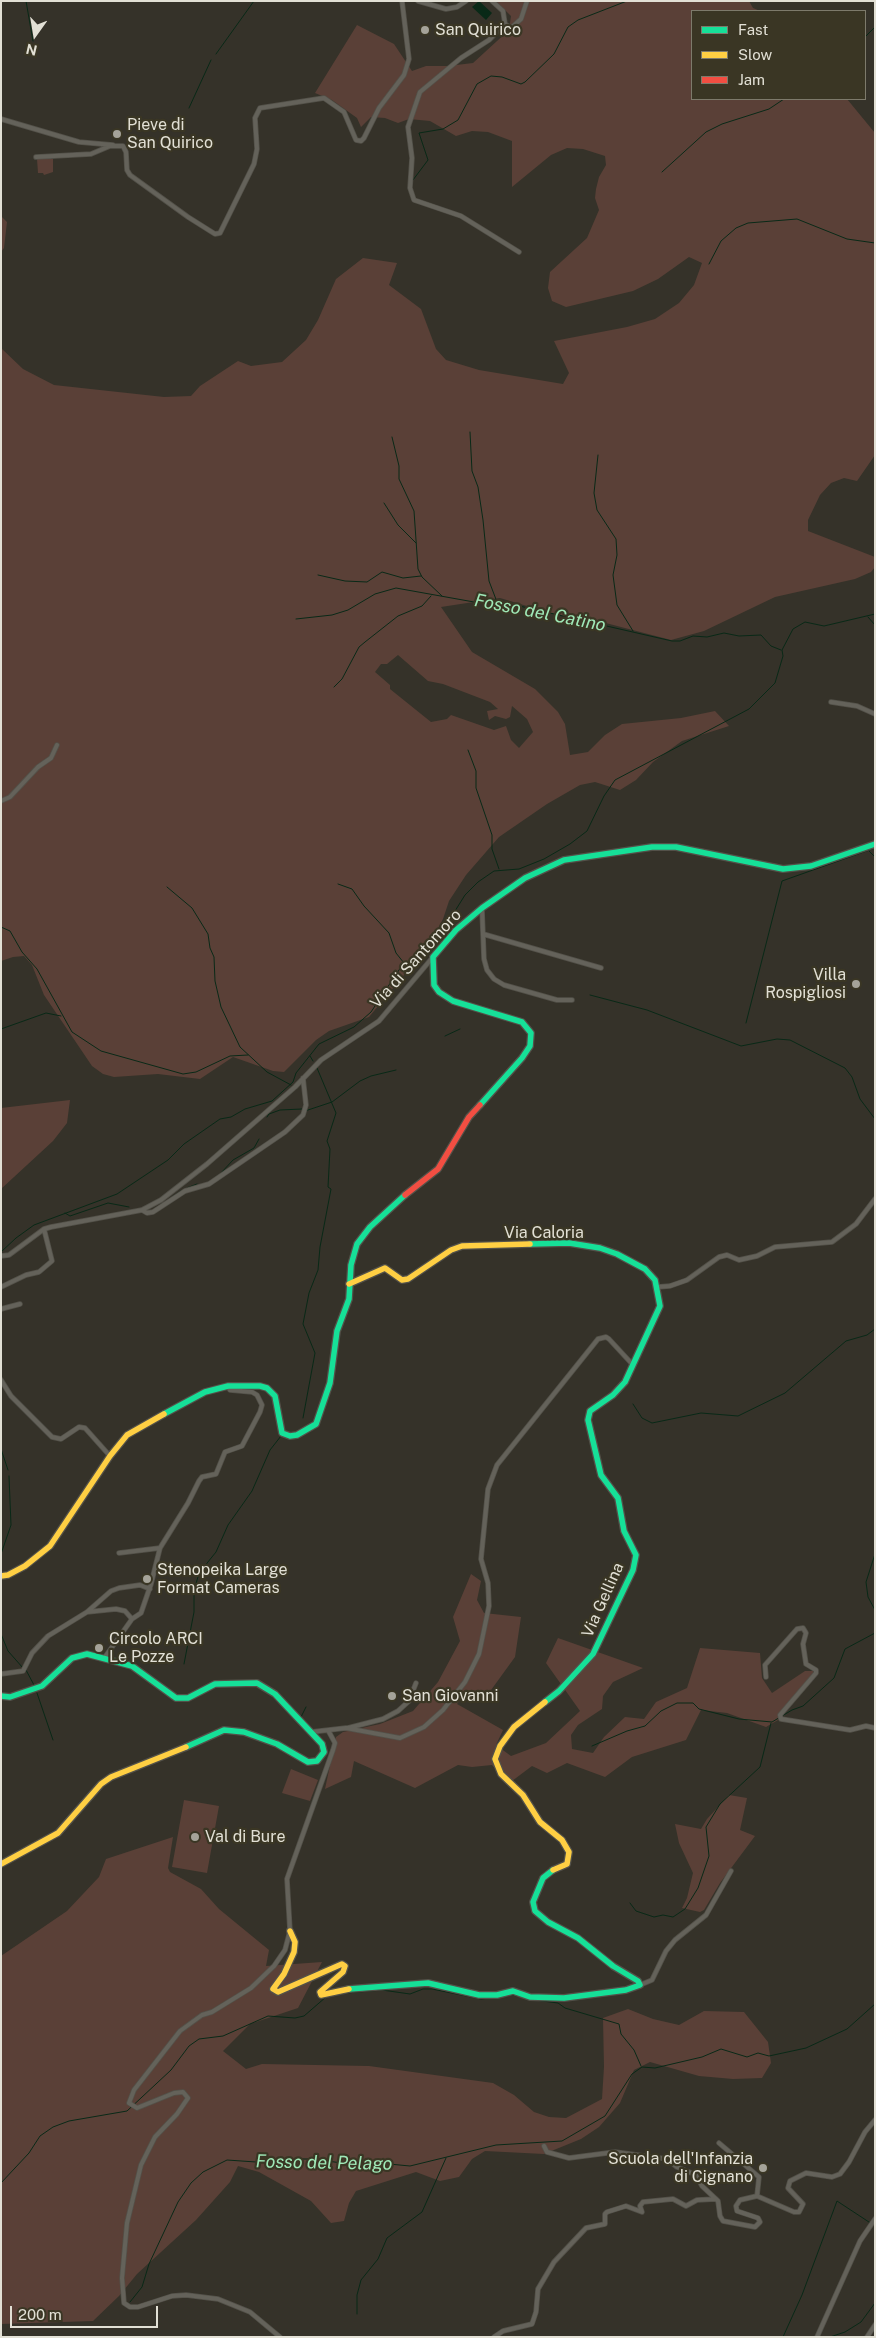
<!DOCTYPE html>
<style>
body{margin:0}
#map{position:relative;width:876px;height:2338px;overflow:hidden;background:#353229;font-family:"Public Sans",sans-serif}
canvas{display:block}
.frame{position:absolute;inset:0;border:2px solid #e2e0d5;pointer-events:none}
.legend{position:absolute;left:691px;top:10px;width:175px;height:90px;box-sizing:border-box;background:#3a3624;border:1px solid #7d7a6b;margin:0;padding:6px 9px;list-style:none;font-size:15px;color:#e2e0d5}
.legend li{display:flex;align-items:center;gap:10px;height:25px}
.legend b{width:25px;border:1px solid #7d7a6b}
.north{position:absolute;left:10px;top:10px;width:50px;height:50px;-webkit-text-stroke:4px #3a3624;paint-order:stroke;rotate:193deg;font-size:14px;font-weight:700;line-height:20px;text-align:center;color:#e2e0d5}
.north::after{content:'';display:block;margin:auto;width:18px;height:22px;background:#e2e0d5;clip-path:polygon(50% 0,100% 100%,50% 72%,0 100%)}
.scale{position:absolute;left:10px;top:2306px;width:148px;height:22px;box-sizing:border-box;border:2px solid #e2e0d5;border-top:0;padding-left:6px;font-size:15px;line-height:18px;white-space:nowrap;color:#e2e0d5;-webkit-text-stroke:4px #3a3624;paint-order:stroke}
</style>
<div id="map">
<canvas width="876" height="2338"></canvas>
<div class="frame"></div>
<ul class="legend">
<li><b style="height:6px;background:#16e098"></b>Fast</li>
<li><b style="height:6px;background:#ffcf43"></b>Slow</li>
<li><b style="height:6px;background:#f24e42"></b>Jam</li>
</ul>
<div class="north">N</div>
<div class="scale">200 m</div>
</div>
<script>
const context = document.querySelector('canvas').getContext('2d');
context.lineJoin = 'round';
function paint(path, color) { context.fillStyle = color; context.fill(path, 'evenodd'); }
const toPath = rows => new Path2D(rows.map(r => 'M' + r).join(''));
function strokePath(path, color, width, dash) { context.strokeStyle = color; context.lineWidth = width; context.lineCap = dash ? 'butt' : 'round'; context.setLineDash(dash || []); context.stroke(path); }
function write(font, color, halo, rows, align = 'center') {
  context.font = font + ' "Public Sans",sans-serif'; context.lineWidth = 4.5; context.setLineDash([]); context.textBaseline = 'middle'; context.strokeStyle = halo; context.fillStyle = color; for (const [text, x, y, turn = 0] of rows) {
    context.save(); context.translate(x, y); context.rotate((+turn || 0) * Math.PI / 180); context.textAlign = isNaN(turn) ? turn : align; if (halo) context.strokeText(text, 0, 0); context.fillText(text, 0, 0); context.restore();
  }
}
const green = toPath([
 [496,1,749,1,753,8,760,11,692,11,692,99,847,99,875,133,875,455,857,481,844,478,831,483,820,495,808,520,808,531,875,557,875,567,871,572,855,579,775,597,704,631,671,640,598,621,557,615,500,598,441,607,472,652,535,689,558,712,565,724,570,755,588,752,605,735,622,724,681,718,715,711,729,726,682,741,653,762,636,780,620,790,595,782,580,785,547,804,499,837,466,875,449,901,443,919,429,945,369,1017,329,1031,316,1040,284,1072,273,1071,233,1057,200,1079,158,1074,114,1077,103,1074,92,1066,44,995,32,965,24,956,13,957,1,961,1,348,23,369,54,385,164,397,191,396,200,386,238,361,251,366,282,362,306,340,318,320,336,279,363,258,397,263,389,285,421,309,436,349,446,360,479,370,563,384,569,373,554,341,627,327,655,319,679,303,694,285,702,263,689,257,658,279,633,291,566,307,552,301,548,288,550,272,587,238,599,210,595,198,596,189,599,177,606,165,605,156,583,149,567,148,551,155,512,187,512,141,488,132,472,131,456,136,430,121,409,119,398,123,385,118,371,117,361,127,357,118,332,100,315,93,357,25,394,44,412,71,426,66,448,66,473,63,509,30,511,16],
 [398,655,428,681,443,684,490,702,498,709,487,711,489,720,495,716,506,719,510,717,512,706,527,719,533,732,519,748,511,740,506,726,494,730,451,715,447,719,431,722,390,689,390,685,375,672,381,664,387,664],
 [37,159,53,159,53,172,44,175,43,173,38,173],
 [1,216,7,222,4,248,1,252],
 [70,1100,67,1123,53,1141,1,1189,1,1108],
 [471,1574,481,1581,477,1600,484,1613,521,1617,515,1657,486,1697,467,1691,457,1704,503,1730,496,1745,511,1756,546,1743,580,1711,546,1663,558,1638,643,1668,613,1682,603,1696,602,1709,578,1725,571,1735,572,1749,593,1753,604,1737,625,1717,644,1719,656,1702,687,1688,700,1648,760,1653,762,1678,772,1693,805,1671,813,1671,813,1677,778,1720,766,1727,727,1713,701,1710,686,1740,632,1757,605,1777,567,1763,547,1773,532,1766,508,1784,492,1765,472,1767,458,1765,415,1788,354,1761,351,1777,325,1789,336,1737,343,1732,380,1724,413,1711,438,1682,460,1641,453,1617],
 [291,1769,318,1780,310,1801,282,1793],
 [729,1795,747,1798,740,1830,755,1836,720,1883,704,1910,700,1912,682,1908,687,1898,693,1873,679,1843,675,1824,701,1829,707,1819],
 [184,1800,219,1806,207,1873,172,1867],
 [173,1837,168,1868,170,1872,201,1889,219,1909,269,1950,266,1966,322,1962,298,2008,250,2024,223,2051,246,2069,262,2064,369,2066,493,2083,514,2095,534,2112,549,2117,566,2118,602,2099,604,2067,603,2018,628,2009,653,2019,679,2025,704,2011,744,2012,768,2042,771,2063,762,2078,733,2079,699,2076,650,2062,634,2070,620,2103,599,2127,581,2139,544,2154,485,2151,472,2159,459,2177,440,2181,416,2172,356,2191,349,2203,344,2221,331,2223,311,2201,259,2172,238,2166,230,2182,196,2220,137,2274,119,2296,93,2321,1,2324,1,1956,67,1911,99,1877,106,1859]
]);
const water = toPath([
 [479,1,492,13,486,20,472,7]
]);
const stream = toPath([
 [26,1,33,41],
 [865,37,875,27],
 [216,54,254,1],
 [189,108,211,60],
 [662,172,706,132,722,124,769,109,784,99],
 [413,180,428,160,419,133,443,129,458,120,477,84,491,76,502,77,521,84,525,82,554,54,568,27,578,20,627,1],
 [709,264,721,241,736,228,748,223,797,219,847,239,875,243],
 [470,432,472,471,478,487,483,520,489,581,497,602,500,603],
 [392,437,399,466,399,479,414,511,418,569,422,577,442,596],
 [598,455,594,493,597,510,616,539,617,555,613,575,617,605,633,631],
 [384,503,398,525,416,543],
 [318,575,345,581,367,582,382,572,403,578,421,576],
 [868,617,875,625],
 [296,619,332,615,348,610,375,594,396,588,474,602,515,605,672,641,680,641,693,636,707,637,724,633,739,636,761,635,771,646,781,650],
 [334,687,342,679,359,647,365,642,398,616,422,606,431,596],
 [468,750,476,771,476,788,492,835,492,849,499,869],
 [869,851,875,857],
 [338,884,352,889,364,906,389,933,396,953,404,963],
 [167,887,192,908,208,934,210,948,214,957,215,981,221,1007,240,1047,267,1072,291,1085],
 [1,927,10,931,22,952,37,969,72,1032,101,1051,183,1074,196,1072,230,1056,248,1055],
 [590,995,647,1010,741,1046,777,1039,790,1040,845,1068,852,1077,860,1099,875,1119],
 [746,1023,782,881,875,848],
 [1,1029,46,1013,61,1016],
 [445,1036,460,1029],
 [310,1056,313,1061],
 [305,1111,332,1102,360,1081,371,1076,396,1070],
 [267,1117,269,1114,280,1110,302,1109],
 [221,1173,233,1160,254,1148,259,1139],
 [187,1188,197,1184],
 [172,1197,181,1191],
 [65,1213,70,1216,108,1203,129,1207],
 [1,1252,16,1238,34,1225,117,1194,168,1160,184,1144,220,1119,231,1117,245,1109,272,1101,293,1082,296,1073,319,1044,354,1027,371,1012,403,964,417,957,445,927,465,895,478,882,494,871,519,869,544,859,570,844,587,831,604,796,615,780,749,709,775,683,783,656,782,650,793,629,805,622,824,626,875,614],
 [633,1404,642,1418,652,1423,701,1413,738,1416,785,1393,846,1341,867,1335,875,1329],
 [303,1418,315,1353,303,1324,309,1293,318,1270,320,1247,331,1189,328,1187,330,1149,327,1141,336,1113,317,1068],
 [1,1449,8,1470],
 [1,1554,11,1525,9,1476],
 [875,1554,866,1582,868,1597,875,1610],
 [1,1634,8,1651,23,1668],
 [184,1664,194,1612,194,1591,199,1573,216,1552,228,1525,252,1491,270,1450,281,1436],
 [26,1670,34,1685],
 [37,1693,53,1740],
 [301,1717,306,1707],
 [592,1746,627,1731,645,1726,661,1711,677,1703,693,1703,699,1709,739,1719,772,1722,792,1710,803,1706,834,1678,845,1649,875,1633],
 [630,1903,636,1911,654,1917,663,1915,673,1917,685,1909,698,1888,709,1856,706,1827,720,1804,760,1767,771,1723],
 [527,1999,558,2003,565,2008,619,2024,621,2034,634,2050,641,2066],
 [1,2183,29,2153,40,2136,53,2127,69,2121,127,2111,171,2070,189,2046,199,2039,223,2036,268,2016,295,2018,304,2016,326,1997,346,1993,382,1990,410,1994,423,1989,432,1989,481,1999,513,1995,521,1997],
 [130,2302,142,2287,149,2264,178,2202,191,2183,203,2172,227,2160,285,2164,300,2159,312,2159,357,2165,368,2162,410,2166,496,2145,562,2141,605,2116,632,2074,642,2067,655,2068,702,2057,721,2049,747,2057,758,2053,769,2056,806,2048,847,2029,875,2004],
 [357,2314,357,2295,361,2280,378,2259,387,2238,422,2212,446,2158],
 [783,2337,802,2295,837,2201,875,2226],
 [830,2337,845,2332,861,2322,875,2303]
]);
const street = toPath([
 [418,1,446,9,457,7,466,1],
 [492,1,503,11,505,24,511,28,521,19,527,1],
 [505,24,489,40,461,58,420,92,408,127,412,158,410,188,414,200,461,216,519,252],
 [1,119,79,142,113,145],
 [36,157,91,154,110,146,123,146,126,152,127,170,130,175,188,217,215,234,220,233,254,164,257,149,255,118,260,108,324,98,344,112,356,140,361,141,364,138,379,108,404,75,409,59,402,1],
 [831,702,857,706,875,714],
 [1,801,10,797,38,767,51,758,57,745],
 [482,909,484,959,487,970,494,979,504,985,557,1000,572,1000],
 [483,934,601,968],
 [142,1210,147,1213,153,1212,185,1191,209,1184,285,1132,303,1115,306,1105,303,1078],
 [1,1256,9,1255,44,1229,51,1227,142,1210,161,1200,207,1164,295,1087,321,1060,379,1021,433,957],
 [1,1287,26,1275,39,1272,52,1261,44,1229],
 [657,1287,670,1286,687,1280,719,1257,727,1255,739,1260,757,1256,775,1247,832,1242,856,1224,875,1199],
 [1,1309,20,1304],
 [1,1380,11,1396,52,1437,61,1439,79,1427,85,1428,110,1456],
 [119,1553,160,1548],
 [87,1612,111,1591,119,1588,140,1585,150,1589],
 [132,1619,141,1613,151,1584,160,1548,188,1503,199,1481,202,1477,216,1474,225,1452,242,1446,260,1412,262,1405,257,1395,252,1392,230,1390,228,1386],
 [1,1674,23,1671,32,1653,48,1636,87,1612,116,1609,125,1611,132,1619,105,1657],
 [766,1677,765,1665,797,1629,803,1628,806,1633,803,1644,806,1664,816,1670,816,1673,780,1715,781,1719,850,1730,866,1726,875,1728],
 [348,1728,383,1719,398,1711,409,1701,416,1683],
 [311,1732,346,1728,400,1738,424,1727,443,1710,465,1682,479,1654,489,1606,488,1583,481,1559,488,1489,497,1465,598,1339,606,1337,609,1339,633,1365],
 [640,1985,652,1980,666,1951,675,1940,706,1915,731,1871],
 [719,2143,759,2177,757,2196],
 [544,2146,547,2152,569,2158,615,2152,667,2159,677,2167,696,2175,702,2186,718,2201,720,2216,723,2221,755,2227,760,2222,758,2218,737,2211,736,2206,740,2200,757,2196,794,2212,799,2212,803,2204,788,2188,790,2181,806,2173,832,2177,840,2174,849,2162,865,2132,875,2120],
 [280,2337,250,2312,218,2299,186,2295,172,2296,138,2307,130,2307,124,2303,122,2278,127,2223,141,2165,155,2137,177,2114,188,2098,183,2092,174,2093,137,2108,129,2103,134,2090,180,2031,202,2015,212,2012,251,1988,274,1966,285,1950,290,1931,287,1879,333,1750,335,1743,329,1732],
 [494,2337,503,2331,532,2324,536,2312,538,2289,554,2262,586,2228,605,2224,605,2214,607,2212,626,2206,642,2212,640,2206,643,2202,673,2199,686,2206,697,2200,716,2199],
 [817,2337,860,2241,875,2219],
 [867,2337,875,2325]
]);
const fast = toPath([
 [480,1105,522,1058,530,1046,531,1033,522,1022,453,1001,439,992,434,985,433,957,456,930,482,908,525,878,564,860,652,847,676,847,783,869,811,866,875,844],
 [530,1244,569,1243,600,1248,617,1254,645,1269,655,1280,660,1306,625,1382,613,1395,590,1411,588,1420,601,1475,618,1498,624,1531,636,1555,633,1570,593,1654,559,1691,545,1702],
 [164,1414,205,1392,228,1386,260,1386,267,1388,275,1396,282,1433,290,1436,297,1435,316,1424,330,1383,337,1331,349,1299,351,1265,357,1244,370,1227,405,1195],
 [1,1696,10,1697,42,1686,72,1658,87,1654,132,1666,176,1698,188,1698,215,1684,257,1683,275,1694,322,1744,324,1752,317,1761,308,1762,277,1744,244,1732,224,1730,186,1747],
 [349,1989,428,1983,479,1995,497,1995,513,1991,530,1997,564,1998,626,1990,640,1985,638,1981,613,1966,578,1938,548,1922,535,1911,533,1902,543,1878,553,1870]
]);
const slow = toPath([
 [349,1284,385,1268,402,1280,408,1279,451,1250,462,1246,530,1244],
 [1,1576,8,1575,25,1566,50,1546,110,1456,127,1435,164,1414],
 [545,1702,514,1727,500,1746,495,1759,501,1774,523,1795,540,1822,562,1840,569,1852,567,1864,553,1870],
 [1,1864,58,1833,101,1784,111,1777,186,1747],
 [290,1931,295,1942,294,1952,284,1974,273,1989,278,1992,342,1964,345,1966,343,1972,320,1992,321,1995,349,1989]
]);
const jam = toPath([
 [405,1195,438,1169,469,1117,480,1105]
]);
const markers = [
 [425,30,5,"#a5a399"],
 [117,134,5,"#a5a399"],
 [856,984,5,"#a5a399"],
 [147,1579,5,"#a5a399"],
 [99,1648,5,"#a5a399"],
 [392,1696,5,"#a5a399"],
 [195,1837,5,"#a5a399"],
 [763,2168,5,"#a5a399"]
];
const poiNames = [
 ["San Quirico",435,30],
 ["Pieve di",127,125],
 ["San Quirico",127,143],
 ["Villa",846,975,"right"],
 ["Rospigliosi",846,993,"right"],
 ["Stenopeika Large",157,1570],
 ["Format Cameras",157,1588],
 ["Circolo ARCI",109,1639],
 ["Le Pozze",109,1657],
 ["San Giovanni",402,1696],
 ["Val di Bure",205,1837],
 ["Scuola dell'Infanzia",753,2159,"right"],
 ["di Cignano",753,2177,"right"]
];
const streetNames = [
 ["Via di Santomoro",416,959,-48],
 ["Via Caloria",544,1233],
 ["Via Gellina",603,1600,-66]
];
const waterNames = [
 ["Fosso del Catino",540,613,11],
 ["Fosso del Pelago",324,2163,1]
];
paint(green, '#5a4037');
paint(water, '#092917');
strokePath(stream, '#092917', 1);
strokePath(street, '#535149', 5.5);
strokePath(fast, '#535149', 8);
strokePath(slow, '#535149', 8);
strokePath(jam, '#535149', 8);
strokePath(street, '#64625a', 4);
strokePath(fast, '#16e098', 5.5);
strokePath(slow, '#ffcf43', 5.5);
strokePath(jam, '#f24e42', 5.5);
for (const [x, y, r, color] of markers) { const dot = new Path2D(); dot.arc(x, y, r, 0, 2 * Math.PI); context.fillStyle = color; context.fill(dot); strokePath(dot, '#3a3624', 2); }
write('16px', '#e2e0d5', '#3a3624', poiNames, 'left');
write('16px', '#e2e0d5', '#3a3624', streetNames);
write('italic 18px', '#9fe8b7', '#3a3624', waterNames);
</script>
